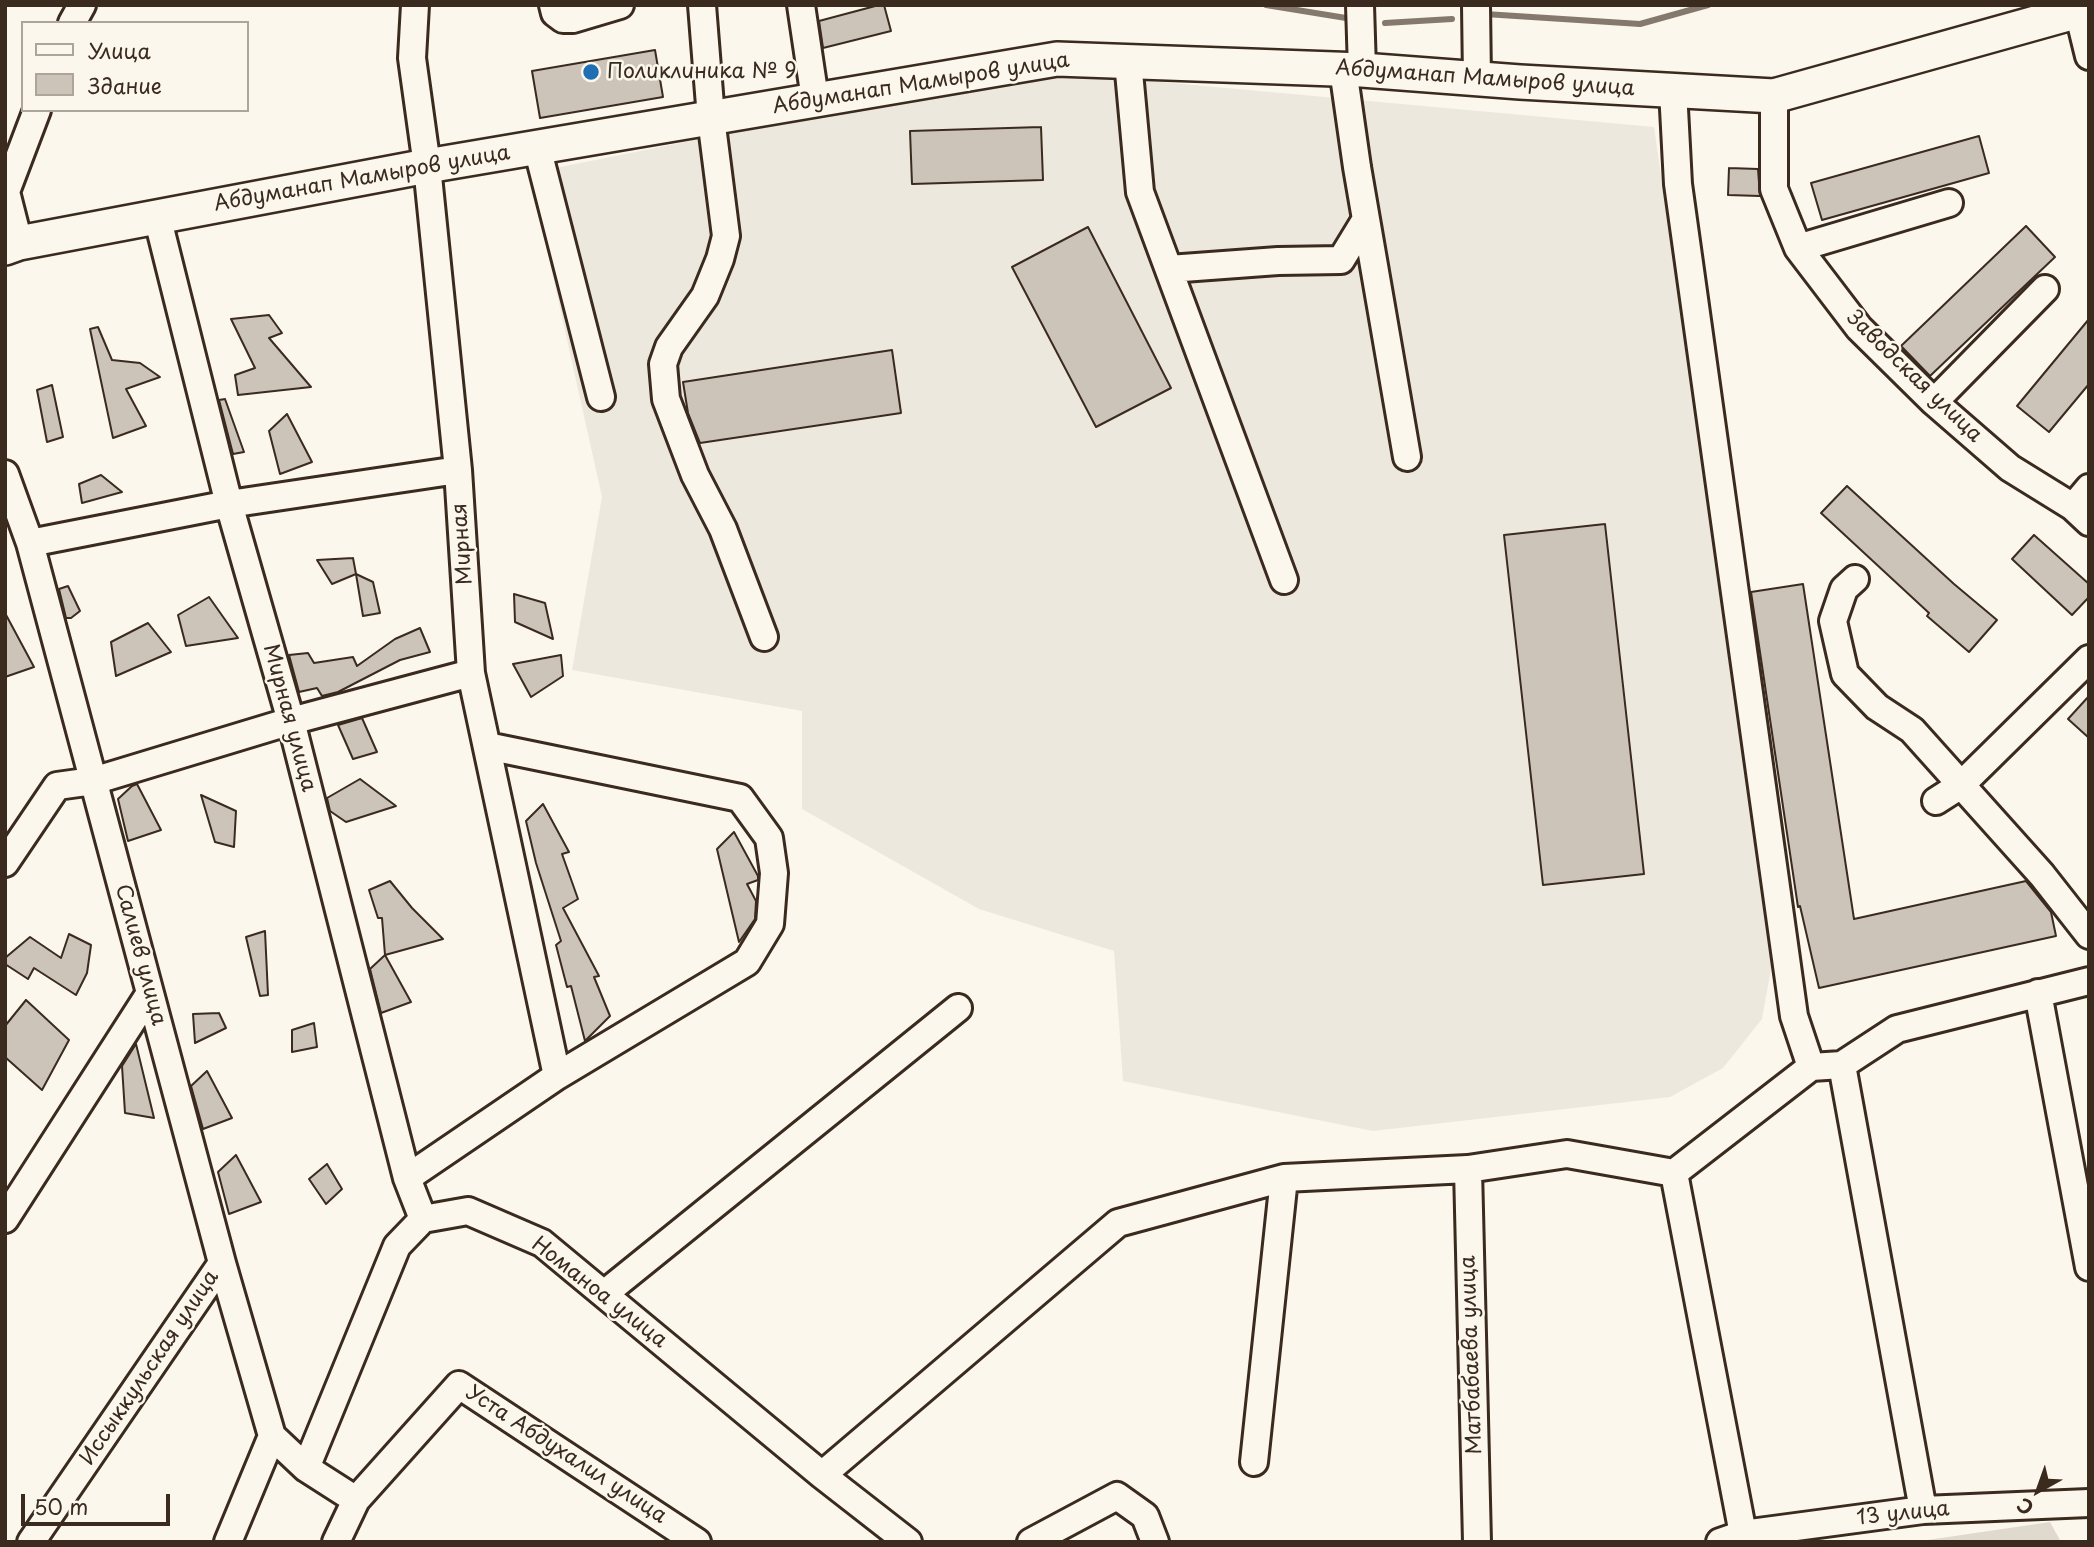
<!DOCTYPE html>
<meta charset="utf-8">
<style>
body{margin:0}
#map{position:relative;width:2094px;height:1547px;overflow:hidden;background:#fbf7ec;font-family:"Playpen Sans",sans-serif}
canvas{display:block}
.frame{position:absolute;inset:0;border:7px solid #3b2a1e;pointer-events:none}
.legend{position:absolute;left:21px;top:21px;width:228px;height:91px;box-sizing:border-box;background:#fbf7ec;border:2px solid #aea59a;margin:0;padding:9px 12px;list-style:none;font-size:21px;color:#3b2a1e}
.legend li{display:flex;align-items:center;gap:14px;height:35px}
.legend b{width:35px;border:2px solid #aea59a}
.north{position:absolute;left:2003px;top:1456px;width:70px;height:70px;-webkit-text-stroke:5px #fbf7ec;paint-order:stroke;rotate:220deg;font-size:19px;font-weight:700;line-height:28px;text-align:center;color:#3b2a1e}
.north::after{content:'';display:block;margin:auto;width:24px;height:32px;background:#3b2a1e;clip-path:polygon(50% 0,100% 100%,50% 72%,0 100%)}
.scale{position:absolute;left:21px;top:1494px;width:149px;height:32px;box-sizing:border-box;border:4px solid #3b2a1e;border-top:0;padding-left:9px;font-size:21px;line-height:24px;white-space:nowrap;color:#3b2a1e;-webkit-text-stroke:5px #fbf7ec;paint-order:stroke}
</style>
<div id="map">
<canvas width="2094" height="1547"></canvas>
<div class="frame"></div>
<ul class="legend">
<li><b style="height:9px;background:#fbf7ec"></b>Улица</li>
<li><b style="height:19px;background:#ccc4b9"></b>Здание</li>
</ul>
<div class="north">С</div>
<div class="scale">50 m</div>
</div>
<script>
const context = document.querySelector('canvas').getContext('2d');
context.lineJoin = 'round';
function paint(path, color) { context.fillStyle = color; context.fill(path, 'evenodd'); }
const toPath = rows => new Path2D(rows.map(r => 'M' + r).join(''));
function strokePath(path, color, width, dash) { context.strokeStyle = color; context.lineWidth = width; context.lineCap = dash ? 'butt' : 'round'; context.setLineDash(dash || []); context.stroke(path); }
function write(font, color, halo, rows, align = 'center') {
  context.font = font + ' "Playpen Sans",sans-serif'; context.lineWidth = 5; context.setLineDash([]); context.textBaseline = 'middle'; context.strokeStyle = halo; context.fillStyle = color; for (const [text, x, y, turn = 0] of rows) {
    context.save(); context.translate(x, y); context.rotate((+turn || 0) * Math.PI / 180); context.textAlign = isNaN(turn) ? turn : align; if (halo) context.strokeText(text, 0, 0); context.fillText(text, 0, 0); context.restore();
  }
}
const built = toPath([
 [1040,71,1654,127,1773,958,1762,1019,1723,1068,1670,1097,1373,1131,1123,1081,1114,951,979,909,802,809,802,711,572,670,602,497,530,173]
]);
const green = toPath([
 [2050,1522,2061,1542,1914,1542]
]);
const stream = toPath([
 [1266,5,1346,18],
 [1485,14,1640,24,1708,5],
 [1385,23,1452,19]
]);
const building = toPath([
 [879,5,884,5,891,31,823,48,819,21,879,5],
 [655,50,663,97,540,118,532,71,655,50],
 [1041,127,1043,180,912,184,910,131,1041,127],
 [1979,136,1989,173,1822,220,1811,183,1979,136],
 [1729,168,1758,169,1760,196,1728,195,1729,168],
 [2026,226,2055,257,1930,376,1901,346,2026,226],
 [1088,227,1171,388,1096,427,1012,267,1088,227],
 [269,315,282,333,269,338,311,387,238,395,235,375,255,368,231,319,269,315],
 [2089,319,2089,384,2049,432,2017,406,2089,319],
 [98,327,112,360,140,363,160,377,126,389,146,426,113,438,90,329,98,327],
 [892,350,901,413,700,443,688,413,683,382,892,350],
 [52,385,63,437,47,442,37,390,52,385],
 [225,399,244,452,233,454,219,400,225,399],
 [287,414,312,462,280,474,269,431,287,414],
 [101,475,122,492,82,503,79,484,101,475],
 [1847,486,1954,584,1997,620,1969,652,1927,616,1929,613,1821,513,1847,486],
 [1605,524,1644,874,1543,885,1504,535,1605,524],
 [2034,535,2089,584,2089,597,2072,615,2012,559,2034,535],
 [353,558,356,574,332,584,317,560,353,558],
 [356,574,373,582,380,613,363,616,356,574],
 [1803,584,1854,919,2026,881,2051,912,2056,936,1819,988,1800,906,1798,907,1751,592,1803,584],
 [68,586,80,611,71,618,66,618,59,589,68,586],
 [514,594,545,603,553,639,515,622,514,594],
 [209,597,238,638,186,646,178,615,209,597],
 [5,613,34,667,5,677,5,613],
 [148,623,171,652,116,676,111,642,148,623],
 [420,628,430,652,400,660,338,692,322,696,317,688,299,692,289,655,308,653,314,663,353,657,357,666,395,639,420,628],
 [561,655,563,676,531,697,513,664,561,655],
 [2089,696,2089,738,2068,719,2089,696],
 [362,718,377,752,353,759,338,725,362,718],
 [360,779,396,806,346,822,330,811,327,798,360,779],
 [137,784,161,830,128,841,118,799,132,786,137,784],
 [201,795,236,811,234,847,215,842,201,795],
 [543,804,569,852,562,854,578,899,563,908,599,976,594,977,610,1016,585,1041,571,986,567,987,556,945,561,941,536,863,526,821,543,804],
 [734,832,758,876,758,880,747,884,756,901,755,919,739,942,717,849,734,832],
 [390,881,412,908,443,939,385,955,382,918,378,918,369,890,390,881],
 [265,931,268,995,260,996,246,937,265,931],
 [69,934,91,945,87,973,76,995,34,968,28,979,5,964,5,958,30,937,61,958,69,934],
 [385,955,411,1002,381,1013,370,969,385,955],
 [26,1000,69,1040,42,1090,5,1057,5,1026,26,1000],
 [219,1013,226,1028,195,1043,193,1014,219,1013],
 [314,1023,317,1047,292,1052,292,1030,314,1023],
 [136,1044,154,1118,125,1113,122,1066,136,1044],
 [207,1071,232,1118,203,1129,191,1086,207,1071],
 [236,1155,261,1202,229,1214,218,1172,236,1155],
 [327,1164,342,1189,326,1204,309,1179,327,1164]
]);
const minor = toPath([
 [415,5,412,58,427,166,458,470,471,673,557,1076],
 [553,5,555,13,563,19,573,19,620,5],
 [702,5,711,118,726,236,720,259,705,296,669,347,663,364,666,399,695,475,723,529,764,637],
 [801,5,815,99],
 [1360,5,1362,70],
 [1476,5,1477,79],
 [2078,11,2089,56],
 [72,23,82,5],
 [1128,61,1140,192,1284,580],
 [1343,69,1357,167,1407,457],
 [1673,90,1678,184,1794,1016,1811,1067],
 [1774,96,1774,189,1798,248,1859,328,1934,402,2010,468,2073,507,2089,522],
 [537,147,601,397],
 [5,188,19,243],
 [7,189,37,110],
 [157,216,229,504,291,721,407,1178,423,1219],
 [1798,248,1949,203],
 [1169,269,1278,261,1341,260,1366,219],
 [1934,402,2045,289],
 [5,474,30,543,222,1263,272,1436,306,1468,356,1500,336,1542],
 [2073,507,2089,488],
 [30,543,229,504,458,470],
 [1855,579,1844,589,1833,621,1845,674,1877,707,1912,730,2042,875,2089,935],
 [1936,801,1961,785,2089,659],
 [5,863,57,786,93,781,291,721,471,673],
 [2038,993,2089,1267],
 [1842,1065,1923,1510],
 [1468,1169,1477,1542],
 [1674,1173,1743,1534],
 [407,1178,557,1076,747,962,770,924,774,873,769,838,740,798,487,746],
 [5,1219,150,993],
 [604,1294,958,1008],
 [1254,1462,1284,1178],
 [306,1468,397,1246,423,1219,468,1211,542,1243,822,1475,908,1542],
 [822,1475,1118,1223,1284,1178,1468,1169,1567,1154,1674,1173,1811,1067,1842,1065,1897,1029,2089,981],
 [356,1500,459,1385,697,1542],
 [31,1542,222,1263],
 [228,1542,272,1436],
 [1031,1542,1117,1496,1145,1516,1155,1542],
 [1720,1542,1743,1534,1923,1510,2089,1503]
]);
const major = toPath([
 [5,248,19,243,427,166,1057,59,1362,70,1520,82,1774,96,2089,8]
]);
const markers = [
 [591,72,9,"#1f6fb2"]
];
const poiNames = [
 ["Поликлиника № 9",607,72]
];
const streetNames = [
 ["Абдуманап Мамыров улица",1485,79,4],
 ["Абдуманап Мамыров улица",921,84,-9],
 ["Абдуманап Мамыров улица",362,179,-10],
 ["Заводская улица",1914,377,44],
 ["Мирная",463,544,-94],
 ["Мирная улица",289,718,75],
 ["Салиев улица",140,955,75],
 ["Номаноа улица",599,1293,38],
 ["Матбабаева улица",1472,1355,-92],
 ["Иссыккульская улица",150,1368,-56],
 ["Уста Абдухалил улица",566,1455,33],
 ["13 улица",1903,1514,-6]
];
paint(built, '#ede8dd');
paint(green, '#dfd9ce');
strokePath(stream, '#85796d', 6);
paint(building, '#ccc4b9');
strokePath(building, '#3b2a1e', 2);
strokePath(minor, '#3b2a1e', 32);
strokePath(major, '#3b2a1e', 38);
strokePath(minor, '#fbf7ec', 26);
strokePath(major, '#fbf7ec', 33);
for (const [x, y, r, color] of markers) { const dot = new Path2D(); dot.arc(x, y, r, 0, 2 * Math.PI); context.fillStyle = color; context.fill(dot); strokePath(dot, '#fbf7ec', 2.5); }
write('21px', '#3b2a1e', '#fbf7ec', poiNames, 'left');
write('21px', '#3b2a1e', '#fbf7ec', streetNames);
</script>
